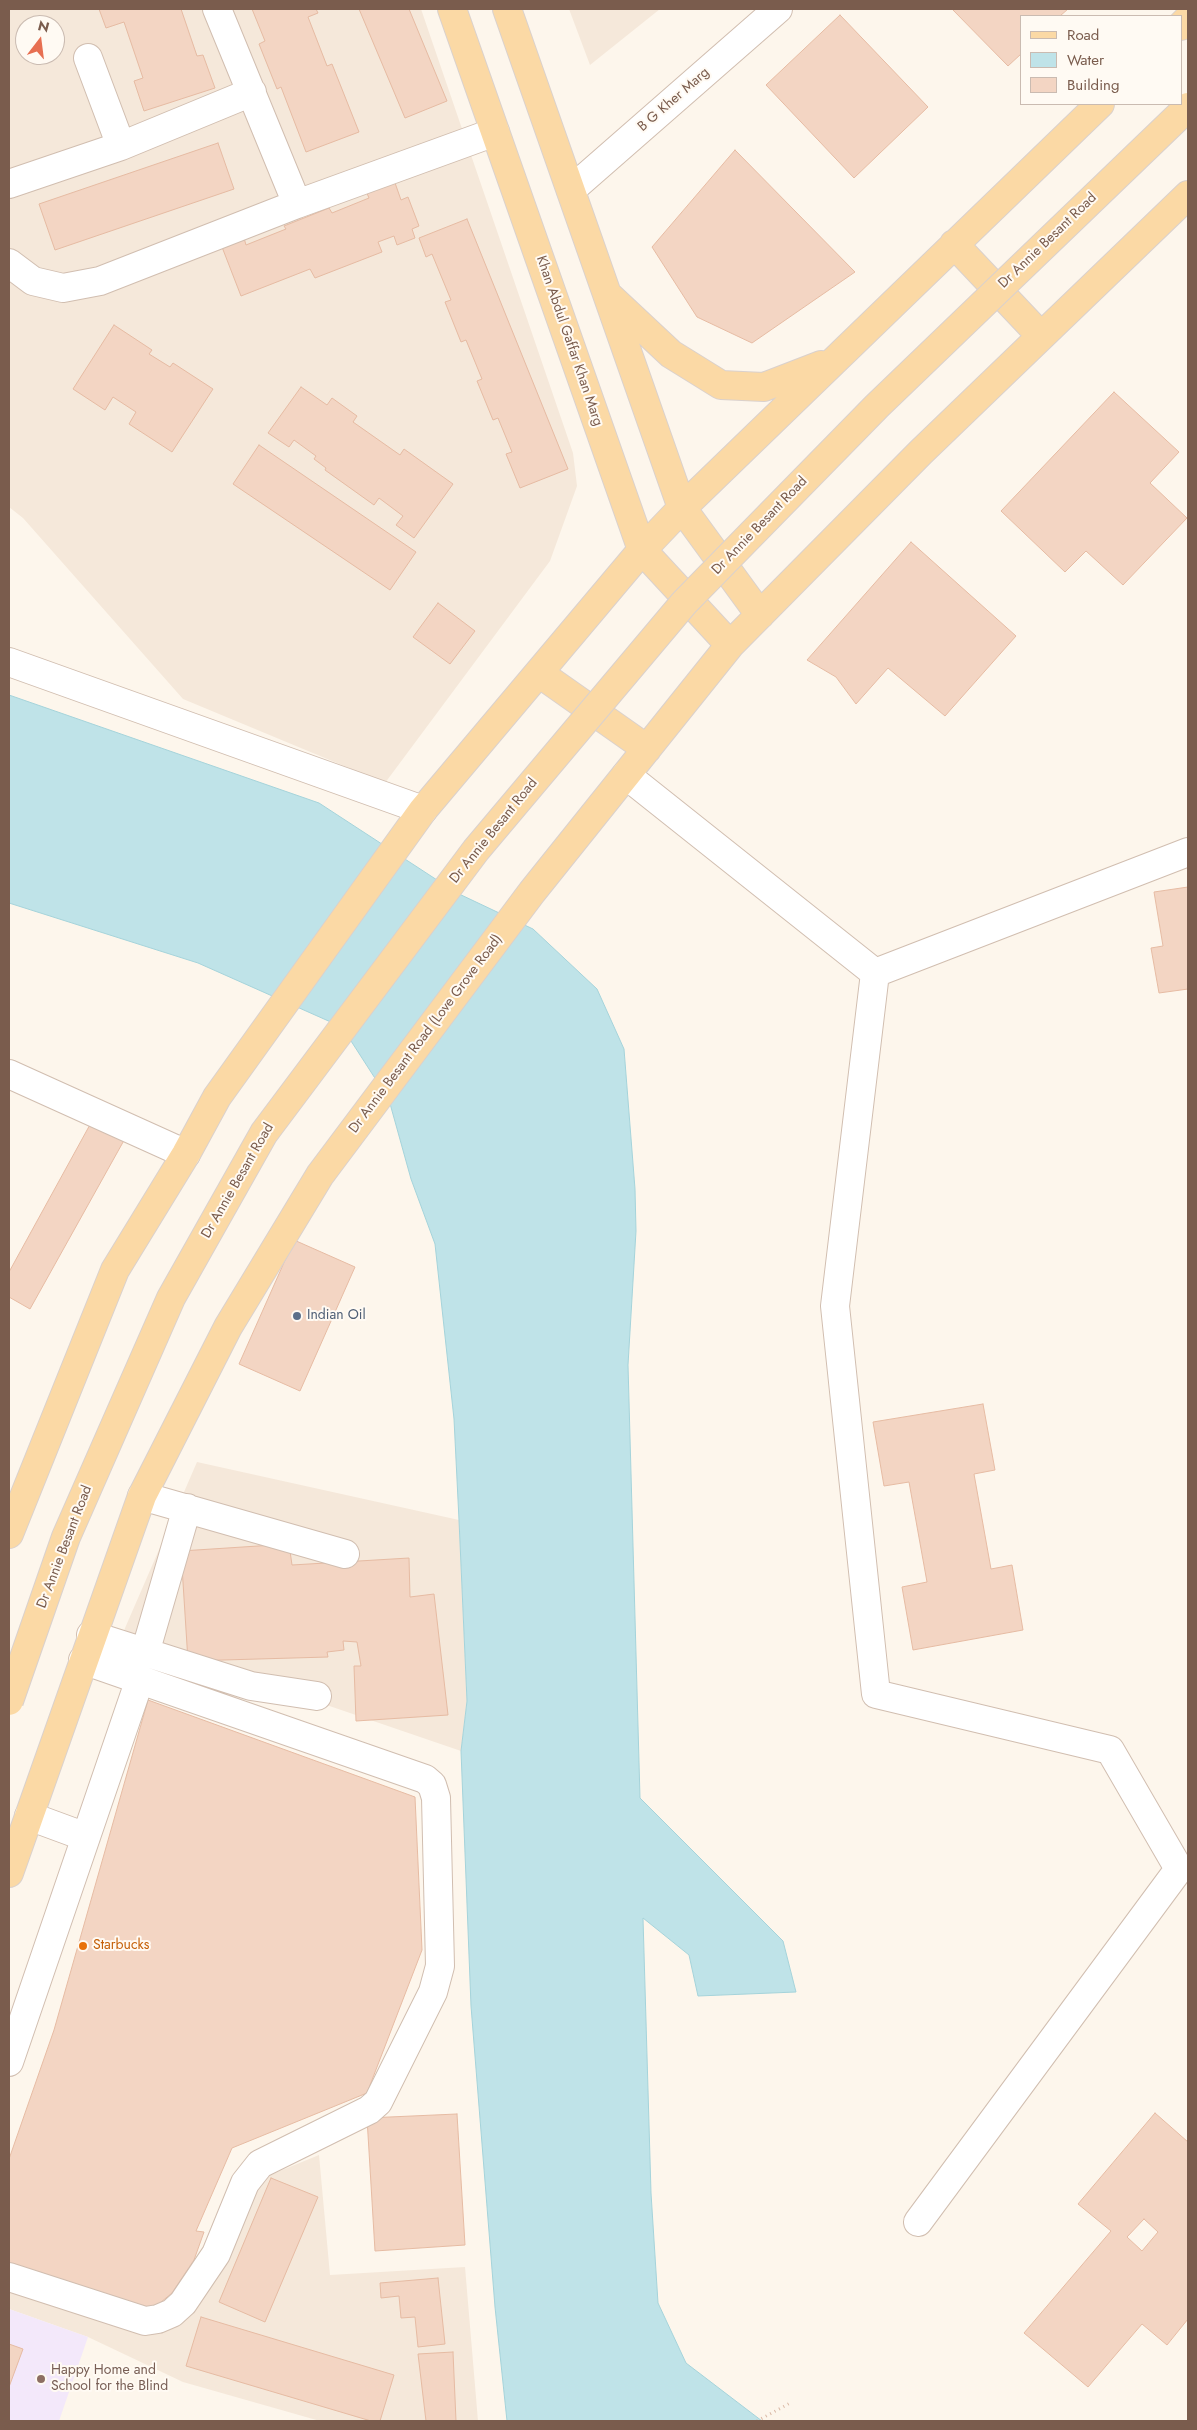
<!DOCTYPE html>
<style>
body{margin:0}
#map{position:relative;width:1197px;height:2430px;overflow:hidden;background:#fdf6ec;font-family:Jost,sans-serif}
canvas{display:block}
.frame{position:absolute;inset:0;border:10px solid #7a5c4d;pointer-events:none}
.legend{position:absolute;left:1020px;top:15px;width:162px;height:90px;box-sizing:border-box;background:#fffaf3;border:1px solid #cabbb1;margin:0;padding:6px 9px;list-style:none;font-size:15px;color:#7a5c4d}
.legend li{display:flex;align-items:center;gap:10px;height:25px}
.legend b{width:25px;border:1px solid #cabbb1}
.north{position:absolute;left:15px;top:15px;width:50px;height:50px;box-sizing:border-box;background:#fffaf3;border:1px solid #cabbb1;border-radius:50%;rotate:15deg;font-size:14px;font-weight:700;line-height:20px;text-align:center;color:#7a5c4d}
.north::after{content:'';display:block;margin:auto;width:18px;height:22px;background:#e76f51;clip-path:polygon(50% 0,100% 100%,50% 72%,0 100%)}
</style>
<div id="map">
<canvas width="1197" height="2430"></canvas>
<div class="frame"></div>
<ul class="legend">
<li><b style="height:6px;background:#fbd9a5"></b>Road</li>
<li><b style="height:14px;background:#bfe3e8"></b>Water</li>
<li><b style="height:14px;background:#f3d5c3"></b>Building</li>
</ul>
<div class="north">N</div>
</div>
<script>
const context = document.querySelector('canvas').getContext('2d');
context.lineJoin = 'round';
function paint(path, color) { context.fillStyle = color; context.fill(path, 'evenodd'); }
const toPath = rows => new Path2D(rows.map(r => 'M' + r).join(''));
function strokePath(path, color, width, dash) { context.strokeStyle = color; context.lineWidth = width; context.lineCap = dash ? 'butt' : 'round'; context.setLineDash(dash || []); context.stroke(path); }
function write(font, color, halo, rows, align = 'center') {
  context.font = font + ' Jost,sans-serif'; context.lineWidth = 4; context.setLineDash([]); context.textBaseline = 'middle'; context.strokeStyle = halo; context.fillStyle = color; for (const [text, x, y, turn = 0] of rows) {
    context.save(); context.translate(x, y); context.rotate((+turn || 0) * Math.PI / 180); context.textAlign = isNaN(turn) ? turn : align; if (halo) context.strokeText(text, 0, 0); context.fillText(text, 0, 0); context.restore();
  }
}
const residential = toPath([
 [9,9,421,9,573,453,577,486,550,561,385,783,183,699,23,518,9,507],
 [25,25,55,25,55,55,25,55],
 [569,9,660,9,590,65],
 [197,1462,459,1520,467,1701,461,1751,122,1635],
 [319,2155,330,2275,465,2267,478,2421,320,2421,183,2382,88,2337,9,2309,9,2291,157,2328,222,2236,236,2189]
]);
const education = toPath([
 [9,2309,88,2337,59,2421,9,2421]
]);
const water = toPath([
 [9,695,319,803,457,893,533,929,597,989,624,1049,635,1189,636,1231,628,1365,640,1798,783,1941,796,1992,698,1996,689,1955,643,1918,651,2193,658,2303,686,2363,762,2421,507,2421,495,2307,471,2006,461,1751,467,1701,459,1520,454,1419,435,1244,411,1179,389,1100,342,1027,198,963,9,903,9,695]
]);
const building = toPath([
 [99,9,181,9,197,56,203,55,215,88,144,111,134,81,143,78,124,22,106,28,99,9],
 [252,9,316,9,318,13,308,17,327,66,332,64,359,132,306,152,281,87,277,89,259,44,265,41,252,9],
 [359,9,409,9,447,101,405,118,359,9],
 [952,9,1068,9,1060,16,1021,16,1021,54,1008,66,952,9],
 [840,15,928,107,854,178,766,85,840,15],
 [218,143,234,189,55,250,39,204,218,143],
 [735,150,855,272,752,343,697,317,652,247,735,150],
 [394,180,401,200,408,197,419,226,412,229,415,238,397,245,394,236,378,242,382,252,315,278,310,269,241,296,222,247,244,238,246,245,286,229,284,226,329,208,332,213,369,198,366,191,394,180],
 [467,219,568,469,520,488,506,454,512,452,498,418,493,420,477,381,482,379,466,340,461,342,445,302,451,300,432,254,426,257,419,238,467,219],
 [114,325,152,350,149,354,170,367,173,363,213,389,172,452,129,424,136,412,113,397,105,410,73,389,114,325],
 [301,387,327,405,332,398,357,416,353,422,400,455,404,449,453,484,414,538,396,525,403,516,379,498,374,505,325,470,326,468,314,459,316,456,294,440,289,447,268,433,301,387],
 [1114,392,1179,452,1150,483,1187,518,1123,585,1086,551,1065,572,1001,511,1114,392],
 [259,445,416,552,390,590,233,484,259,445],
 [911,542,1016,636,945,716,888,668,856,704,836,677,807,660,911,542],
 [438,603,475,631,450,664,413,637,438,603],
 [1188,887,1188,989,1159,993,1151,948,1163,946,1154,892,1188,887],
 [92,1121,127,1135,30,1309,9,1297,9,1272,92,1121],
 [294,1240,355,1267,300,1391,239,1364,294,1240],
 [983,1404,995,1470,974,1474,991,1569,1012,1565,1023,1630,913,1650,902,1587,927,1582,909,1482,884,1486,873,1422,983,1404],
 [289,1544,292,1565,409,1558,410,1597,434,1594,448,1715,356,1721,354,1666,361,1666,357,1642,343,1641,344,1650,327,1652,328,1657,188,1661,181,1551,289,1544],
 [148,1700,415,1797,422,1950,367,2093,232,2148,196,2231,204,2232,194,2260,172,2293,149,2312,9,2269,9,2159,54,2030,148,1700],
 [1155,2113,1188,2142,1188,2319,1167,2345,1142,2324,1088,2387,1024,2333,1111,2231,1078,2204,1155,2113],
 [1144,2219,1158,2232,1142,2251,1127,2237,1144,2219],
 [457,2114,465,2245,375,2251,367,2118,457,2114],
 [271,2178,318,2197,265,2322,219,2302,271,2178],
 [438,2278,445,2344,418,2347,415,2317,401,2318,399,2296,381,2298,380,2283,438,2278],
 [201,2317,394,2375,380,2421,371,2421,186,2366,201,2317],
 [9,2344,23,2349,9,2387,9,2344],
 [453,2352,456,2421,426,2421,418,2354,453,2352]
]);
const path = toPath([
 [757,2421,792,2402]
]);
const minor = toPath([
 [217,9,297,204,495,132],
 [88,58,121,146],
 [9,184,121,146,252,92],
 [571,190,778,9],
 [9,263,33,281,63,288,100,281,297,204],
 [9,662,423,810],
 [626,775,875,973,835,1306,876,1694,1110,1750,1179,1869,918,2222],
 [875,973,1188,852],
 [9,1074,186,1154],
 [142,1496,345,1554],
 [91,1635,251,1686,317,1696],
 [145,1653,187,1508],
 [29,1816,86,1837],
 [9,2062,140,1679],
 [9,2277,145,2321,158,2319,172,2313,183,2303,216,2254,245,2183,260,2164,369,2110,378,2102,433,1992,440,1966,436,1798,432,1785,425,1779,83,1660]
]);
const major = toPath([
 [452,9,642,550,730,645],
 [507,9,682,508,760,615],
 [1181,26,1188,19],
 [954,244,1041,336],
 [610,297,671,354,721,385,764,387,821,365],
 [539,673,647,749],
 [9,1534,115,1270,186,1154,217,1097,423,810,642,550,682,508,1100,104],
 [9,1873,142,1496,228,1327,320,1175,532,892,730,645,921,452,1188,195]
]);
const majorBridge = toPath([
 [9,1701,66,1537,171,1298,264,1133,476,850,684,603,877,406,1188,107]
]);
const markers = [
 [297,1316,5,"#5c6f8a"],
 [83,1946,5,"#e8710a"],
 [41,2379,5,"#8d6e63"]
];
const streetNames = [
 ["B G Kher Marg",674,100,-41],
 ["Dr Annie Besant Road",1048,241,-44],
 ["Khan Abdul Gaffar Khan Marg",569,341,71],
 ["Dr Annie Besant Road",760,526,-46],
 ["Dr Annie Besant Road",494,831,-51],
 ["Dr Annie Besant Road (Love Grove Road)",426,1034,-53],
 ["Dr Annie Besant Road",238,1181,-60],
 ["Dr Annie Besant Road",65,1547,-69]
];
const serviceNames = [
 ["Indian Oil",307,1316]
];
const foodNames = [
 ["Starbucks",93,1946]
];
const educationNames = [
 ["Happy Home and",51,2371],
 ["School for the Blind",51,2387]
];
paint(residential, '#f5e8da');
paint(education, '#f3e8fa');
paint(water, '#bfe3e8');
strokePath(water, '#a5d3da', 1);
paint(building, '#f3d5c3');
strokePath(building, '#e6bba3', 1);
strokePath(minor, '#d1beb0', 30);
strokePath(major, '#dad1cd', 30);
strokePath(path, '#d9b8a5', 3, [1, 4]);
strokePath(minor, '#fff', 28);
strokePath(major, '#fbd9a5', 28);
strokePath(majorBridge, '#dad1cd', 30, []);
strokePath(majorBridge, '#fbd9a5', 28);
for (const [x, y, r, color] of markers) { const dot = new Path2D(); dot.arc(x, y, r, 0, 2 * Math.PI); context.fillStyle = color; context.fill(dot); strokePath(dot, '#fffaf3', 2); }
write('14px', '#7a5c4d', '#fffaf3', streetNames);
write('14px', '#4e5e75', '#fffaf3', serviceNames, 'left');
write('14px', '#c56008', '#fffaf3', foodNames, 'left');
write('14px', '#785e54', '#fffaf3', educationNames, 'left');
</script>
